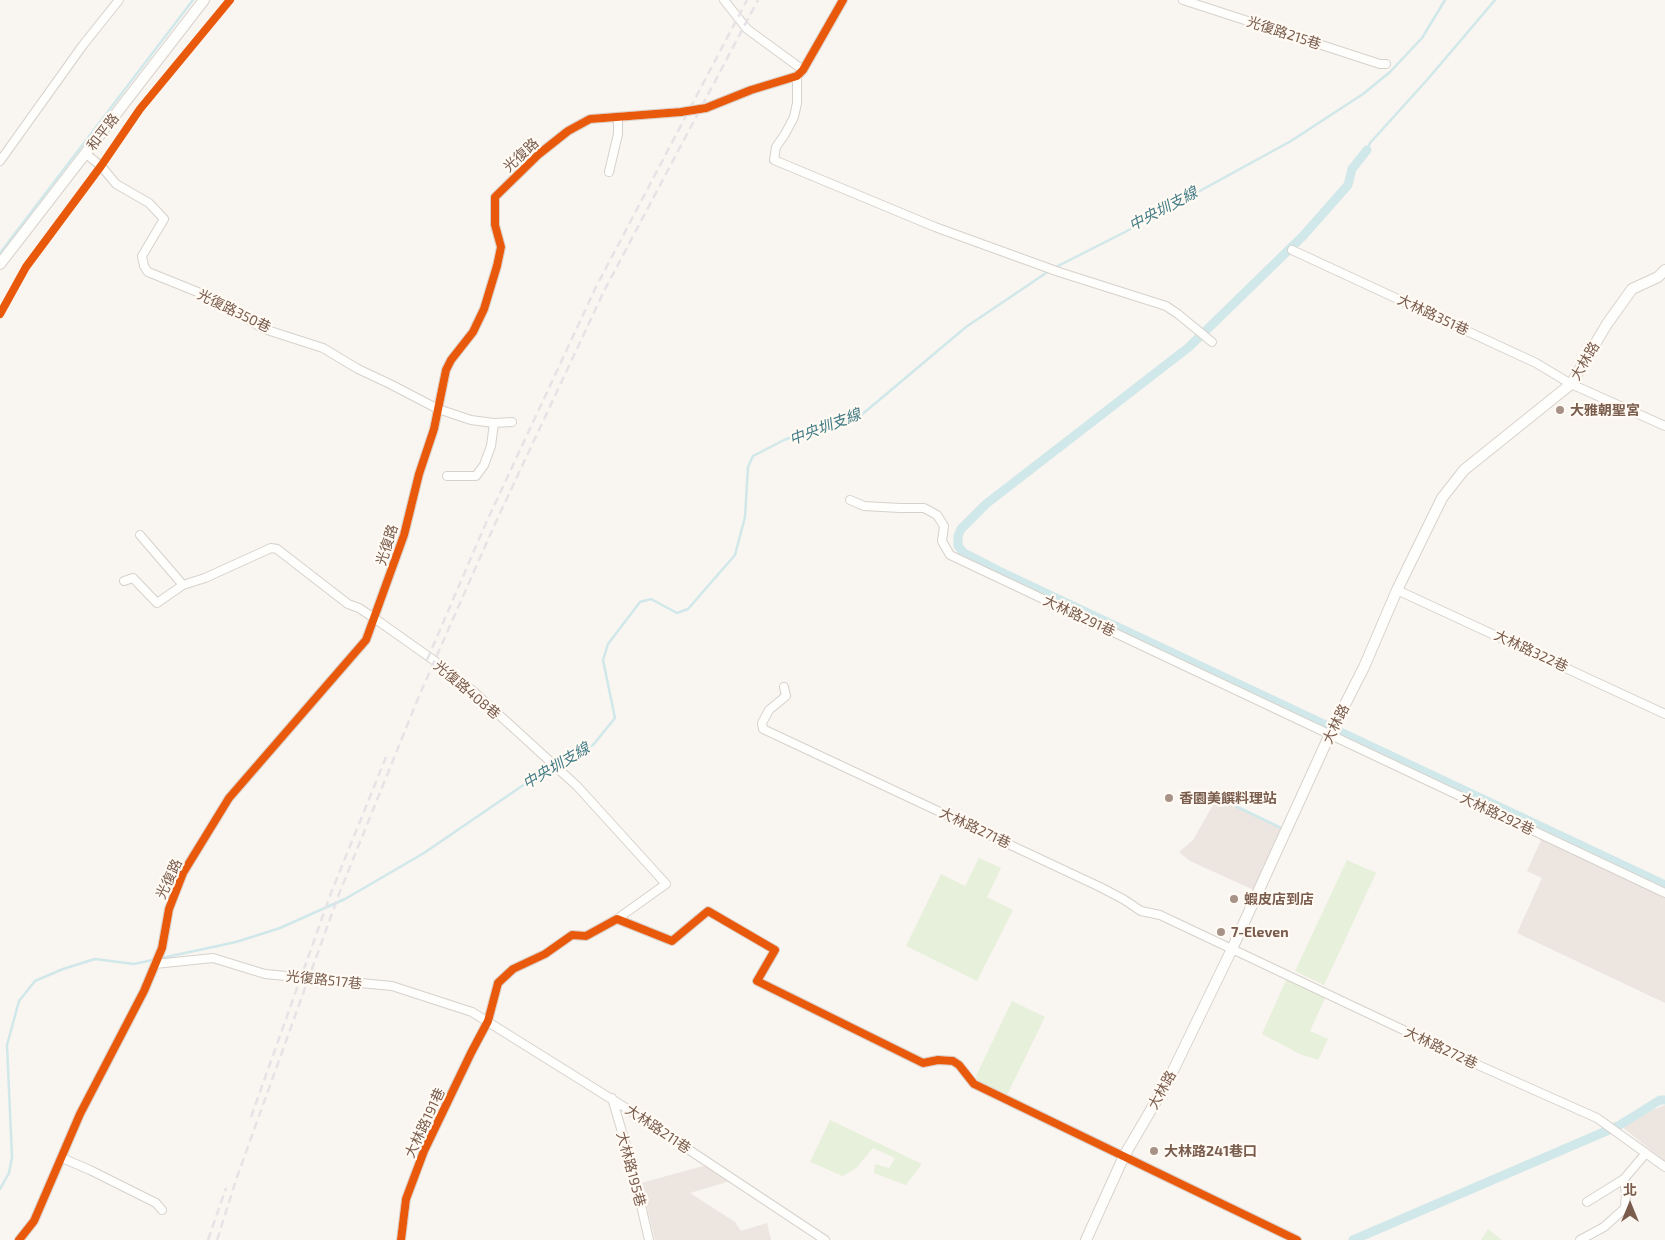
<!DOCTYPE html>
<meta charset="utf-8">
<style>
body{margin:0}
#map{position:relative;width:1665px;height:1240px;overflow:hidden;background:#f9f5f0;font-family:"Exo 2","Noto Sans TC",sans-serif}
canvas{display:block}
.north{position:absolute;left:1605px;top:1180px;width:50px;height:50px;-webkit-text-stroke:4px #fffaf3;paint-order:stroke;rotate:0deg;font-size:14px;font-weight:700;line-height:20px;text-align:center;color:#7a5c4d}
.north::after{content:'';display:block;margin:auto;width:18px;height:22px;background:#7a5c4d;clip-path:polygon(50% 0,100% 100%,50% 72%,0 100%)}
</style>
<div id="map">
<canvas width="1665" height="1240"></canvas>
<div class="north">北</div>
</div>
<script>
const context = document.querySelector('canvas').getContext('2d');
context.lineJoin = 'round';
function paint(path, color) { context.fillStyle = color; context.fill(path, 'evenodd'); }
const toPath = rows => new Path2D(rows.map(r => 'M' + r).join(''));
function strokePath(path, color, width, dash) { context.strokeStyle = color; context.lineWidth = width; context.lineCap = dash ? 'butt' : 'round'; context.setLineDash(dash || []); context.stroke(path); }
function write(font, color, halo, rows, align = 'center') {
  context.font = font + ' "Exo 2","Noto Sans TC",sans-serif'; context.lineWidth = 4.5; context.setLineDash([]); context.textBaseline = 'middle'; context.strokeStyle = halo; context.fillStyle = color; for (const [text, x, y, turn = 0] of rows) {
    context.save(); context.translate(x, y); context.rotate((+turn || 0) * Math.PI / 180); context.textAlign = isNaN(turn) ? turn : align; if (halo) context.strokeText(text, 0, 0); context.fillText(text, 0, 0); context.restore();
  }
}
const industrial = toPath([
 [1217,798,1282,829,1254,890,1190,861,1179,852,1193,840],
 [1542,838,1665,896,1665,1003,1517,933,1542,878,1527,871],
 [1665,1105,1665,1161,1622,1127,1645,1113],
 [707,1165,730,1181,690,1193,735,1222,741,1231,767,1223,771,1240,655,1240,641,1183]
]);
const green = toPath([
 [979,858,1001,868,987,897,1013,910,977,981,906,946,941,874,965,886],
 [1347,860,1376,873,1324,985,1295,971],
 [1287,978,1326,996,1310,1031,1328,1039,1318,1060,1300,1054,1262,1034],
 [1012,1001,1045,1017,1006,1097,978,1083,976,1076],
 [830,1120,922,1164,906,1185,874,1173,875,1164,889,1168,895,1158,873,1148,856,1168,843,1176,810,1162],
 [1488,1229,1502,1240,1481,1240]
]);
const stream = toPath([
 [1367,150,1370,143,1427,80,1495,0],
 [0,253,193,0],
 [1054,268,1125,232,1291,141,1363,94,1390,72,1422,38,1445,0],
 [558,765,593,745,615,718,603,660,608,644,640,602,651,599,677,613,688,609,735,555,745,517,748,467,753,456,784,440,806,432,859,417,966,327,1049,271],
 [1212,799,1214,797,1219,798,1281,828],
 [0,1189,9,1173,12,1157,7,1045,19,1001,35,981,63,969,95,959,134,964,236,942,280,928,345,899,424,853,541,773,553,768]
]);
const canal = toPath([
 [1367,150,1352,169,1348,185,1303,236,1189,347,986,504,961,529,958,536,958,546,964,553,999,571,1665,885],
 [1353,1240,1618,1126,1660,1100,1665,1100]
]);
const street = toPath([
 [724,0,747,29,803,70],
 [1183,0,1380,64,1386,64],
 [797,76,797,103,794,117,785,134,776,147,774,160,935,227,1059,272,1166,306,1178,314,1212,342],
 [86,154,101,166,116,184,149,203,164,219,142,256,144,266,148,272,210,297,264,329,323,348,358,369,390,384,438,409,471,420,494,423,512,422],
 [0,161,83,45,119,0],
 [609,172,618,134,618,117],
 [1292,250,1536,363,1571,384,1665,426],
 [447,476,476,476,484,465,491,446,494,423],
 [850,500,864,506,900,508,924,508,937,515,944,526,942,541,950,555,1665,893],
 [140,535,183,585],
 [124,581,133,578,157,603,183,585,205,578,271,548,277,549,348,604,359,608,374,618,439,664,473,691,577,786,666,884,617,919],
 [1397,590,1665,714],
 [784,687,786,696,769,710,762,723,763,729,1100,887,1123,899,1141,911,1160,915,1469,1061,1597,1118,1665,1167],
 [155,964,213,958,265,974,392,986,472,1012,629,1110,825,1240],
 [612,1098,632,1166,649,1240],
 [62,1158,90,1170,156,1203,162,1210],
 [1587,1202,1624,1179],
 [19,1240,34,1221,80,1114,144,991,162,948,169,909,183,873,229,798,366,640,404,535,419,474,434,429,446,370,451,360,473,332,484,309,497,266,501,247,495,225,495,197,539,154,568,131,590,119,681,112,706,108,751,90,797,76,803,70,843,0],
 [401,1240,406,1199,424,1151,471,1053,488,1021,498,983,513,969,545,954,572,935,586,936,617,919,672,941,708,911,775,950,757,981,923,1063,938,1060,953,1061,959,1065,974,1084,1297,1240],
 [1580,1240,1604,1227,1625,1208,1626,1194,1624,1179,1646,1153]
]);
const secondary = toPath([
 [0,264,204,0],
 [1086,1240,1124,1156,1169,1079,1232,949,1330,734,1364,667,1397,590,1442,498,1464,470,1571,384,1607,324,1632,289,1658,277,1665,270]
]);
const rail = toPath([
 [427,660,486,523,596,287,747,0],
 [251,1117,331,893,386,757],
 [208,1240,226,1188],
 [217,1240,237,1177,339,894,419,696,494,526,604,291,758,0]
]);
const cycleway = toPath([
 [0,314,26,267,101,166,140,109,230,0],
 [19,1240,34,1221,80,1114,144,991,162,948,169,909,183,873,229,798,366,640,404,535,419,474,434,429,446,370,451,360,473,332,484,309,497,266,501,247,495,225,495,197,539,154,568,131,590,119,681,112,706,108,751,90,797,76,803,70,843,0],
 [401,1240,406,1199,424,1151,471,1053,488,1021,498,983,513,969,545,954,572,935,586,936,617,919,672,941,708,911,775,950,757,981,923,1063,938,1060,953,1061,959,1065,974,1084,1297,1240]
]);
const markers = [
 [1560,410,5,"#a69286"],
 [1169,798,5,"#a69286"],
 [1234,899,5,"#a69286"],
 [1221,932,5,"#a69286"],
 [1154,1151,5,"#a69286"]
];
const streetNames = [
 ["光復路215巷",1284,33,18],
 ["和平路",103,132,-52],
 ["光復路",521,155,-43],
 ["光復路350巷",234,311,26],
 ["大林路351巷",1433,315,25],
 ["大林路",1585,361,-59],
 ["光復路",387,545,-72],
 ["大林路291巷",1079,616,25],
 ["大林路322巷",1531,651,25],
 ["光復路408巷",467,690,40],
 ["大林路",1336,724,-64],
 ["大林路292巷",1497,814,25],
 ["大林路271巷",975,828,25],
 ["光復路",169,879,-65],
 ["光復路517巷",324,980,6],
 ["大林路272巷",1441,1048,25],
 ["大林路",1162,1090,-61],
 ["大林路191巷",425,1123,-65],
 ["大林路211巷",658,1129,34],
 ["大林路195巷",631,1169,75]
];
const poiNames = [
 ["大雅朝聖宮",1570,410],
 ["香園美饌料理站",1179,798],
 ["蝦皮店到店",1244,899],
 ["7-Eleven",1231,932],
 ["大林路241巷口",1164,1151]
];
const waterNames = [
 ["中央圳支線",1163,209,-28],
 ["中央圳支線",825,427,-21],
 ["中央圳支線",556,766,-31]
];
paint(industrial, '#ede5e0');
paint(green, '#e7f0db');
strokePath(stream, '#d0e8ea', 2.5);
strokePath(canal, '#d0e8ea', 9);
strokePath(street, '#d7d1cb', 10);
strokePath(secondary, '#d9d2cb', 12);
strokePath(street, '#fefefd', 8);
strokePath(secondary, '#fefefd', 10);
strokePath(rail, '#e6e3e7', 2.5, [8, 5]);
strokePath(cycleway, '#e8590c', 8);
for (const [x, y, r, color] of markers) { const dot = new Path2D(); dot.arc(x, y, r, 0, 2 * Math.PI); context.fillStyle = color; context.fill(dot); strokePath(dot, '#fffaf3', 2); }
write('14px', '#7a5c4d', '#fffaf3', streetNames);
write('bold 14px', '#7a5c4d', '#fffaf3', poiNames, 'left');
write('italic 15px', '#437c86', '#fffaf3', waterNames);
</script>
